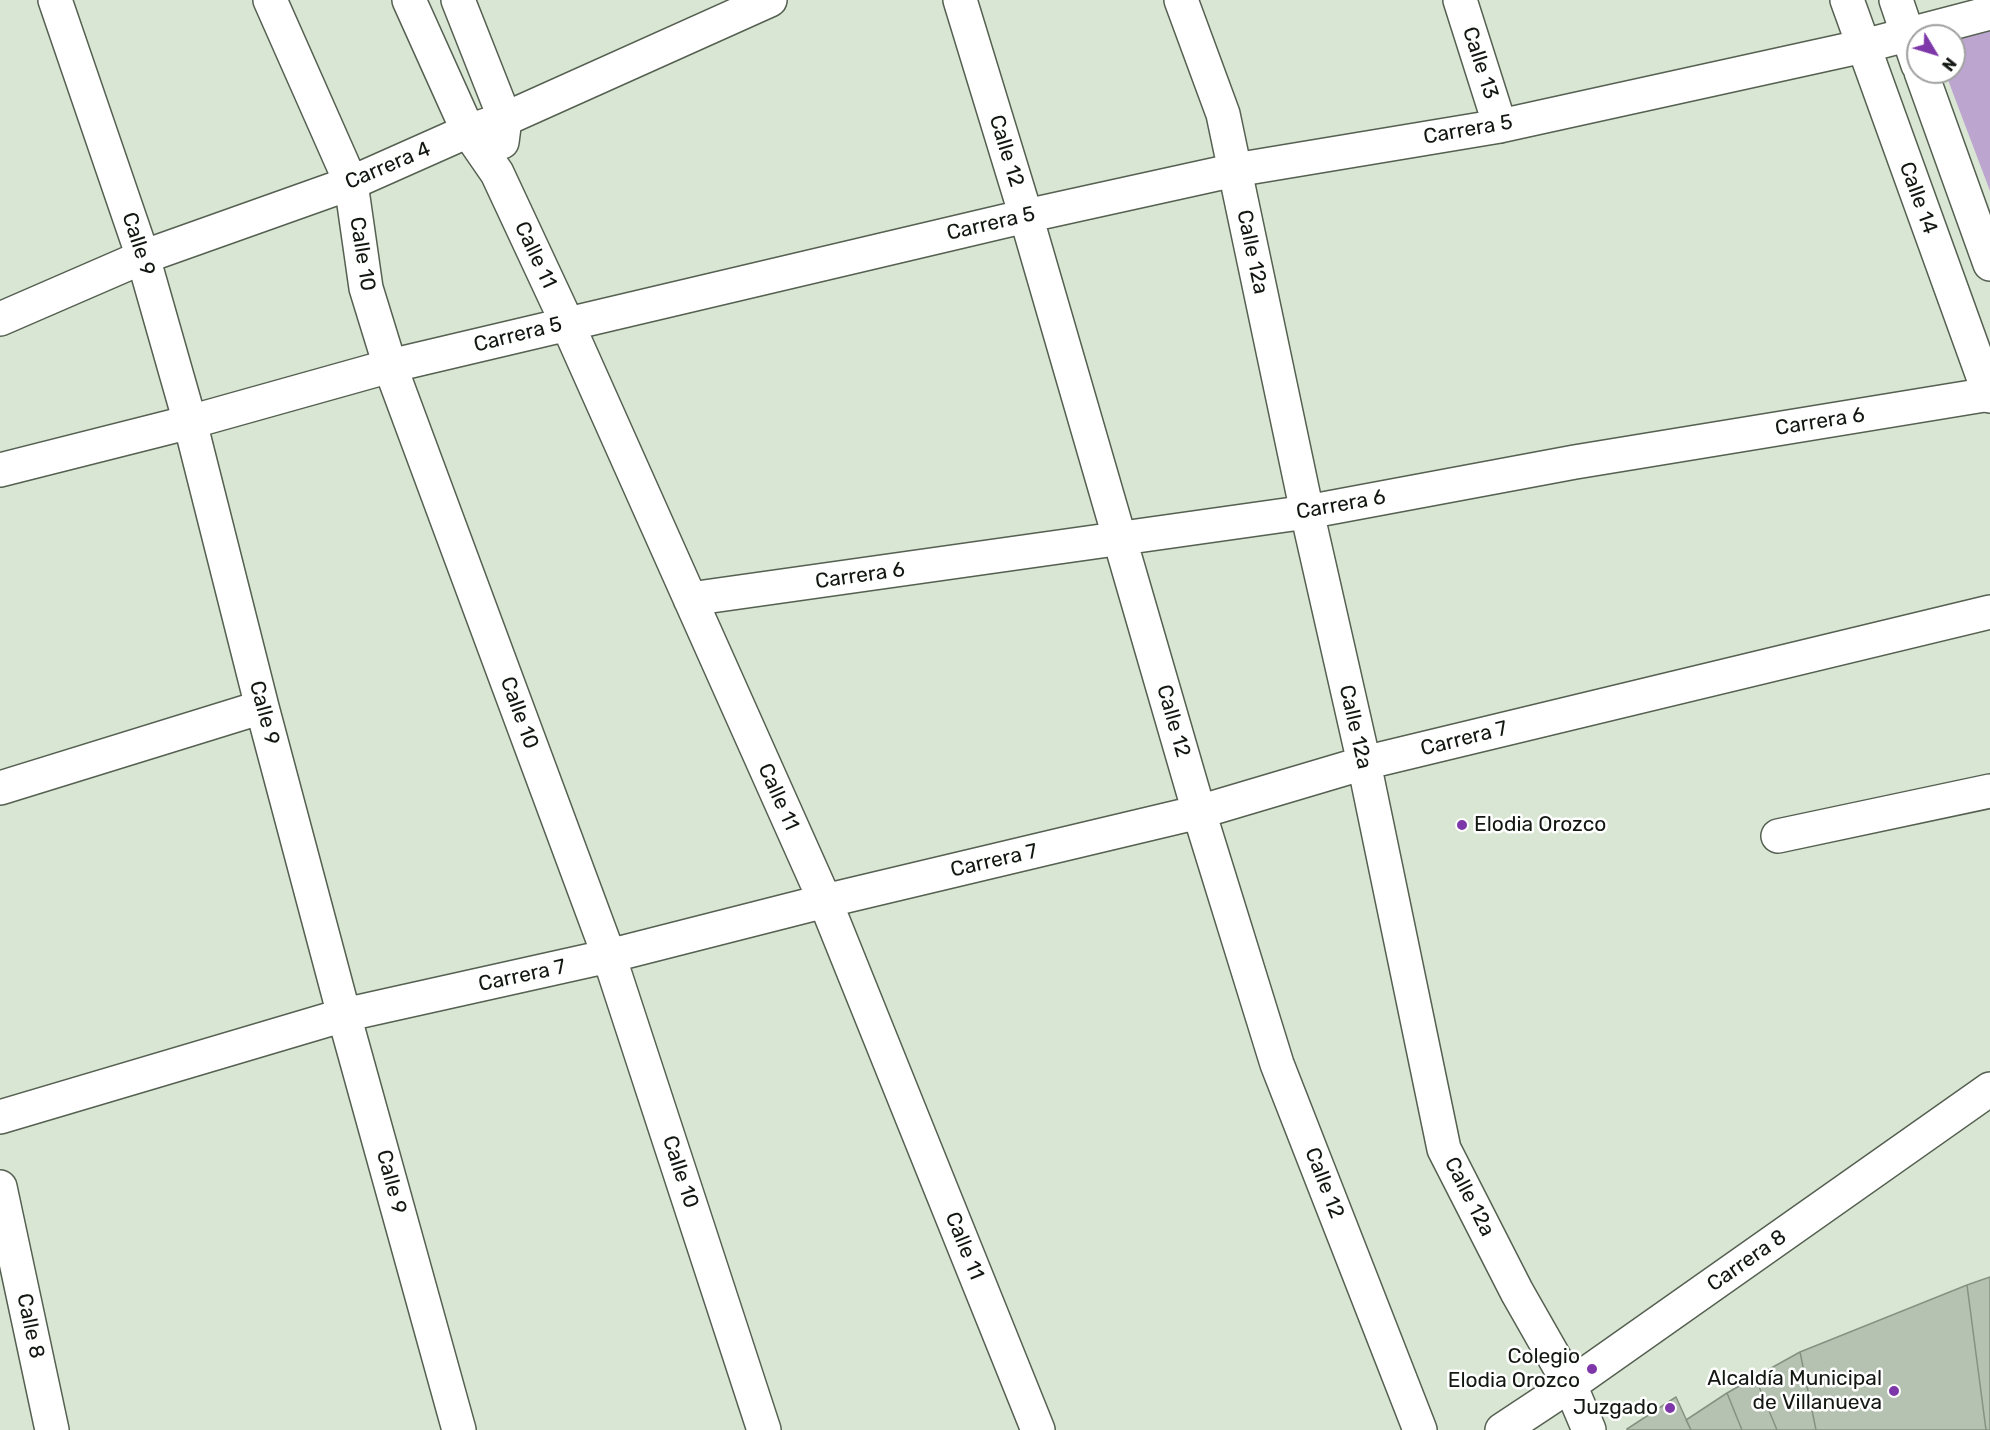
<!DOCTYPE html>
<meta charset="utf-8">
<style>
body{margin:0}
#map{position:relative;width:1990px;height:1430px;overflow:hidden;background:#d9e6d4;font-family:Rubik,sans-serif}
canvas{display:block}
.north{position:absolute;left:1906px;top:24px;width:60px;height:60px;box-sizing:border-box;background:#fff;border:2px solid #a0a2a0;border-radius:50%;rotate:128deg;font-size:16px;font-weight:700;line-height:24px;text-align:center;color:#121711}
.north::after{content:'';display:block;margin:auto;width:21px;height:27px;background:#7e37a9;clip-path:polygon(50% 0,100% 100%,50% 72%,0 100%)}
</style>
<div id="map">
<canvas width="1990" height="1430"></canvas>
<div class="north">N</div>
</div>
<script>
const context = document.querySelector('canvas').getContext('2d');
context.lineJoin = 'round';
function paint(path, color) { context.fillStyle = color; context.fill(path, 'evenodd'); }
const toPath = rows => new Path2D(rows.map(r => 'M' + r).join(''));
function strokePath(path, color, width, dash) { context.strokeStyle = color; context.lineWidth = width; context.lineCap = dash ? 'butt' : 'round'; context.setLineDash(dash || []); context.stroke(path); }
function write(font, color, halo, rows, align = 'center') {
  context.font = font + ' Rubik,sans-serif'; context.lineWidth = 5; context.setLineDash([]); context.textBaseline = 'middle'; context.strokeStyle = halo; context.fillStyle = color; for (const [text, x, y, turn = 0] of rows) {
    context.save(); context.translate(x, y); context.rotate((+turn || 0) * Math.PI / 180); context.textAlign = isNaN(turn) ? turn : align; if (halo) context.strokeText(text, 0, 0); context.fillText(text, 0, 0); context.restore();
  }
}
const green = toPath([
 [1990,29,1990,191,1945,72,1954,72,1954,40]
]);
const building = toPath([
 [1990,1277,1990,1430,1986,1430,1967,1285,1990,1277],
 [1967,1285,1986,1430,1816,1430,1800,1352,1967,1285],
 [1800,1352,1816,1430,1777,1430,1755,1377,1800,1352],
 [1755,1377,1777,1430,1742,1430,1727,1393,1755,1377],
 [1727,1393,1742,1430,1691,1430,1686,1420,1727,1393],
 [1676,1397,1691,1430,1627,1430,1627,1429,1676,1397]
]);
const minor = toPath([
 [55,0,143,257,190,422,262,707,344,1015,459,1430],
 [270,0,351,183,366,288,390,366,609,956,764,1430],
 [409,0,468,131,497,173,567,323,825,901,1038,1430],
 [458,0,505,119,502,142],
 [960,0,1026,216,1199,812,1277,1064,1420,1430],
 [1181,0,1223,114,1307,512,1364,763,1444,1149,1517,1292,1570,1385,1589,1430],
 [1460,0,1500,126],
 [0,319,143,257,351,183,468,131,505,119,770,0],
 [0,470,190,422,390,366,1026,216,1235,170,1500,126,1864,46,1990,13],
 [690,599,1307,512,1575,462,1990,394],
 [0,788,262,707],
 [1778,836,1990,791],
 [0,1117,344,1015,609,956,825,901,1199,812,1364,763,1990,612],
 [0,1187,52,1430],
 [1502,1430,1570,1385,1990,1089]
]);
const secondary = toPath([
 [1847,0,1990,396],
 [1896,0,1918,65],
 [1921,72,1990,264]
]);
const markers = [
 [1462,825,6,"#7e37a9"],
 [1592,1369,6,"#7e37a9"],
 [1894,1391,6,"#7e37a9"],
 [1670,1408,6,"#7e37a9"]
];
const streetNames = [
 ["Calle 13",1480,63,72],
 ["Carrera 5",1468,130,-10],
 ["Calle 12",1006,151,73],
 ["Carrera 4",388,166,-23],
 ["Calle 14",1918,198,70],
 ["Carrera 5",991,224,-13],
 ["Calle 9",138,244,72],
 ["Calle 12a",1252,252,78],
 ["Calle 10",362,254,81],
 ["Calle 11",535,255,65],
 ["Carrera 5",518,335,-14],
 ["Carrera 6",1820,422,-9],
 ["Carrera 6",1341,505,-10],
 ["Carrera 6",860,576,-8],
 ["Calle 9",264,713,75],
 ["Calle 10",519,713,70],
 ["Calle 12",1173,721,74],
 ["Calle 12a",1355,727,77],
 ["Carrera 7",1464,739,-14],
 ["Calle 11",778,797,66],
 ["Carrera 7",994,861,-13],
 ["Carrera 7",522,976,-12],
 ["Calle 10",680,1172,72],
 ["Calle 9",391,1182,75],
 ["Calle 12",1324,1183,69],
 ["Calle 12a",1469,1197,63],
 ["Calle 11",964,1246,68],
 ["Carrera 8",1747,1261,-35],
 ["Calle 8",30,1326,78]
];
const poiNames = [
 ["Elodia Orozco",1474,825,"left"],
 ["Colegio",1580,1357],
 ["Elodia Orozco",1580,1381],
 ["Alcaldía Municipal",1882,1379],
 ["de Villanueva",1882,1403],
 ["Juzgado",1658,1408]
];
paint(green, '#bca5cf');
paint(building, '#b6c2b1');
strokePath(building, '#869281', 1.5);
strokePath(minor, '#556051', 36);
strokePath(secondary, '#556051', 36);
strokePath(minor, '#fff', 33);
strokePath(secondary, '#fff', 33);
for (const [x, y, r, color] of markers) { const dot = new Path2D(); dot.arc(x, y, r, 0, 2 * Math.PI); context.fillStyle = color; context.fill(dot); strokePath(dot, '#fff', 2); }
write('21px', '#121711', '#fff', streetNames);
write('21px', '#121711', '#fff', poiNames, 'right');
</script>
